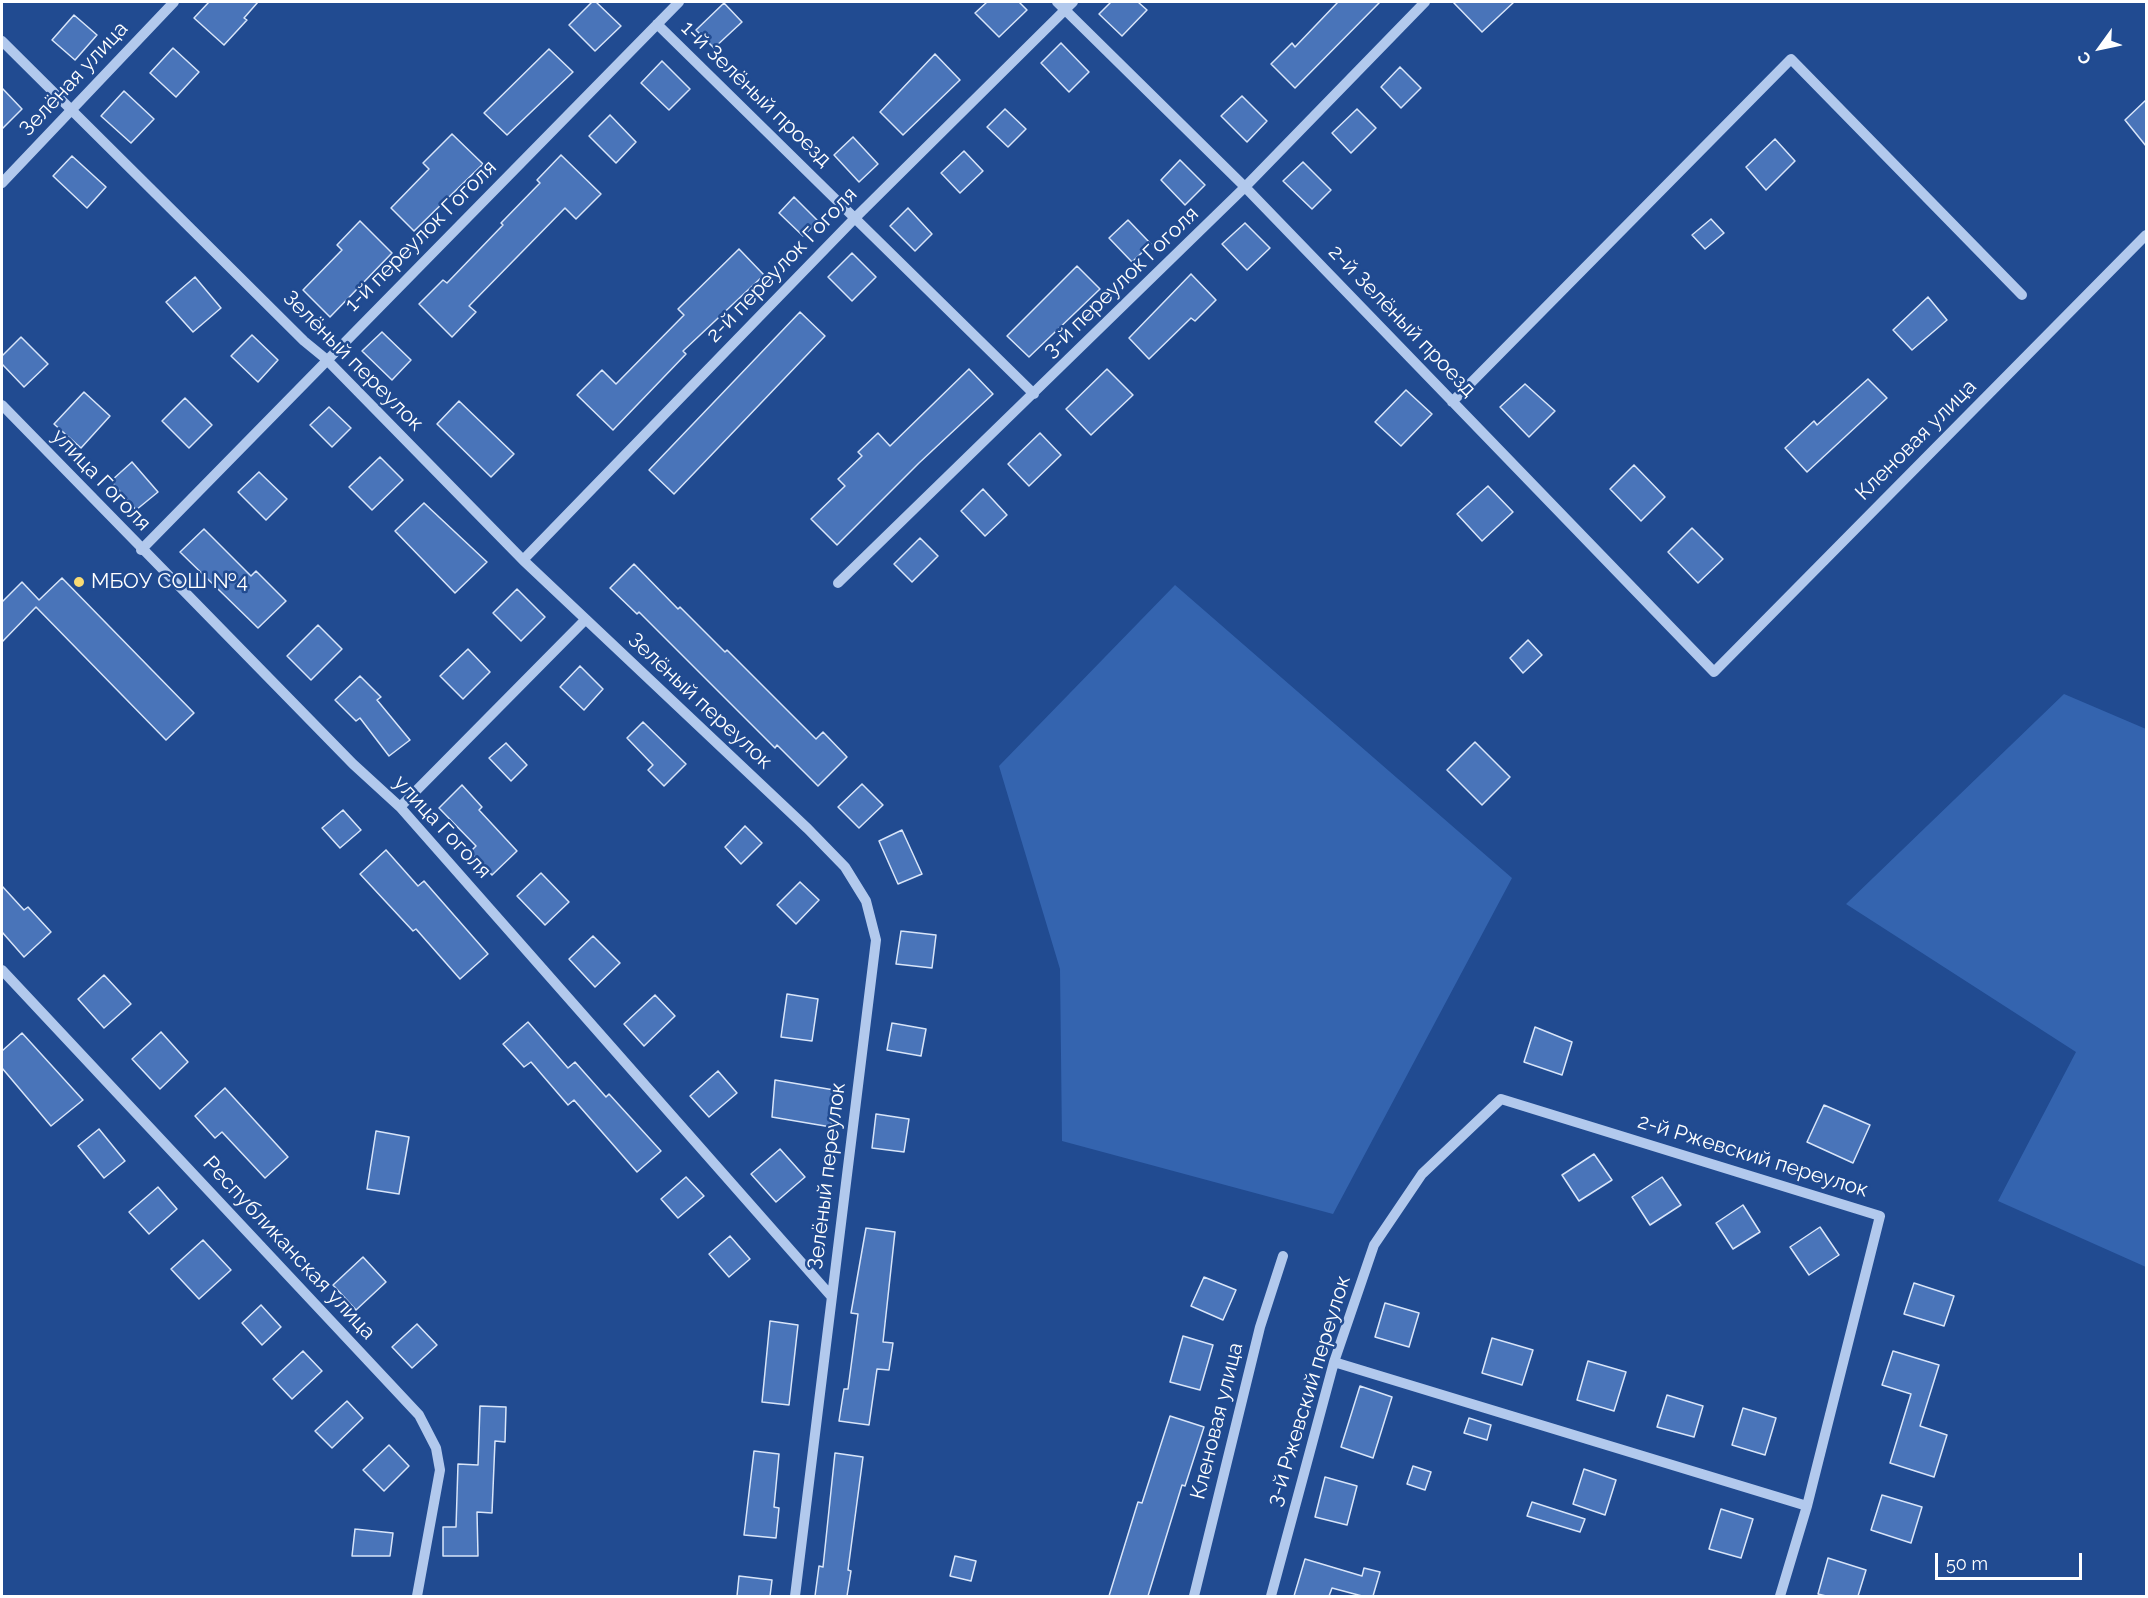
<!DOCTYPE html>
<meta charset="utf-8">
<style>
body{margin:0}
#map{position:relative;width:2148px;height:1598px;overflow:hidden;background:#214b91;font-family:Raleway,sans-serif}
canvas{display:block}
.frame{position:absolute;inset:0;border:3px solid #fff;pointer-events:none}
.north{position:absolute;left:2070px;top:18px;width:60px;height:60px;-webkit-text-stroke:4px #214b91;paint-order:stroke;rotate:237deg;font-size:16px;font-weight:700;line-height:24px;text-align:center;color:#fff}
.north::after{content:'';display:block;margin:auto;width:21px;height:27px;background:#fff;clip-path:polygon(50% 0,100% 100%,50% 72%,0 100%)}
.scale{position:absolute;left:1935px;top:1553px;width:147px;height:27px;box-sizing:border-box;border:3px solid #fff;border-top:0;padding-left:8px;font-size:18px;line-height:21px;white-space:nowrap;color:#fff;-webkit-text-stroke:4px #214b91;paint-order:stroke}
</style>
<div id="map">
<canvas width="2148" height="1598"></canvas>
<div class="frame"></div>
<div class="north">С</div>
<div class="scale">50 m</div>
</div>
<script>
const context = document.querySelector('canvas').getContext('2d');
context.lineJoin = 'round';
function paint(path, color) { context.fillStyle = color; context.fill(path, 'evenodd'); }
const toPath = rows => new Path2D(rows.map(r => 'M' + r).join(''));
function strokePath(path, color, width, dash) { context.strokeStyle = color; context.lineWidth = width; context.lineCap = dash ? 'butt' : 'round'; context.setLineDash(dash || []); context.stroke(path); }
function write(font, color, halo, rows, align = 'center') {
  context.font = font + ' Raleway,sans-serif'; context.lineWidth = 5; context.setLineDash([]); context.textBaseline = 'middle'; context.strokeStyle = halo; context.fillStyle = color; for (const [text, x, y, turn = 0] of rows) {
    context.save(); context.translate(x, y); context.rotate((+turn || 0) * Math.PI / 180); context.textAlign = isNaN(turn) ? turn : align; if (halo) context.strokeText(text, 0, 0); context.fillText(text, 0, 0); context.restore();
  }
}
const green = toPath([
 [1175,585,1512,878,1333,1214,1062,1141,1060,969,999,766],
 [2064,694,2146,729,2146,1267,1998,1201,2076,1052,1846,904]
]);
const building = toPath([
 [209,2,258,2,244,18,247,20,224,45,194,18,209,2],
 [592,2,596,2,621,26,595,51,569,25,592,2],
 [987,2,1019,2,1027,10,999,37,975,13,987,2],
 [1111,2,1138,2,1147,10,1122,36,1099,14,1111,2],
 [1338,2,1380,2,1295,88,1271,64,1292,43,1295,47,1338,2],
 [1453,2,1514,2,1482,32,1453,2],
 [724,3,742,22,714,48,696,30,724,3],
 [74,15,97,35,75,60,52,40,74,15],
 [1061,43,1089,72,1069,92,1041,63,1061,43],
 [173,48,199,72,176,97,150,73,173,48],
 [549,49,573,72,507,135,484,113,549,49],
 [935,54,960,80,903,135,880,112,935,54],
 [662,61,690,89,669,110,641,83,662,61],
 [1400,67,1421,88,1401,108,1381,87,1400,67],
 [2,88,22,109,2,129,2,88],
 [124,91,154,119,131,143,101,116,124,91],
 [1242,96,1267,121,1247,142,1221,116,1242,96],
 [2146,100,2146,146,2125,120,2146,100],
 [1005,109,1026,129,1008,147,987,127,1005,109],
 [1357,109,1376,128,1351,153,1332,133,1357,109],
 [610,115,636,142,616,163,589,136,610,115],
 [452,134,483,164,414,231,391,208,429,169,423,163,452,134],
 [853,137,878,164,859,182,834,155,853,137],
 [1775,139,1795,161,1766,190,1746,167,1775,139],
 [964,151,983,171,960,193,941,173,964,151],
 [561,155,601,194,576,219,565,208,469,306,476,312,452,337,419,304,443,280,447,283,503,225,501,223,540,183,537,180,561,155],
 [72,156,106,187,87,208,53,176,72,156],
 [1180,160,1205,185,1185,205,1161,180,1180,160],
 [1303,162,1331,190,1312,209,1283,181,1303,162],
 [794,197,818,221,803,236,779,213,794,197],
 [908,208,932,234,915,251,890,226,908,208],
 [1711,219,1724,233,1705,249,1692,235,1711,219],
 [1128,220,1151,244,1132,262,1109,238,1128,220],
 [360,221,392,253,330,317,303,290,342,250,337,245,360,221],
 [1245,223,1270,248,1247,270,1222,244,1245,223],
 [739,249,764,275,683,351,686,354,613,430,577,395,602,370,616,384,684,315,678,309,739,249],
 [852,253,876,277,852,301,828,277,852,253],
 [1077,266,1100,289,1029,357,1007,336,1077,266],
 [1191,274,1216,300,1195,321,1191,318,1149,359,1129,338,1191,274],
 [195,277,221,308,193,332,166,302,195,277],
 [1928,297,1947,320,1912,350,1893,330,1928,297],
 [800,312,825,336,674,494,649,470,800,312],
 [382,332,411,360,392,380,362,351,382,332],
 [252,335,278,360,258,382,231,356,252,335],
 [21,337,48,364,24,387,2,364,2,356,21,337],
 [969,369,993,394,919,463,837,545,811,519,845,486,838,479,862,456,858,452,878,433,890,446,969,369],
 [1107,369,1133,395,1091,435,1066,409,1107,369],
 [1868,379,1887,398,1807,472,1785,448,1814,421,1817,425,1868,379],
 [1525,384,1555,411,1529,437,1500,407,1525,384],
 [1406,390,1432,414,1401,446,1375,422,1406,390],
 [84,392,110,416,81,448,54,424,84,392],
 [185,398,212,425,189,448,162,421,185,398],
 [459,401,514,454,491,477,437,424,459,401],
 [329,407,351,428,332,447,310,425,329,407],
 [1040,433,1061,455,1029,486,1008,464,1040,433],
 [380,457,403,480,372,510,349,487,380,457],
 [132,462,158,492,136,510,111,481,132,462],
 [1634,465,1665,497,1641,521,1610,489,1634,465],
 [259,472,287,499,266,520,238,492,259,472],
 [1488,486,1513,512,1482,541,1457,514,1488,486],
 [983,489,1007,515,985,536,961,511,983,489],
 [424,503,487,562,455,593,395,531,424,503],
 [1692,528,1723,559,1698,583,1668,552,1692,528],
 [204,529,251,576,256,571,286,601,258,628,180,552,204,529],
 [920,538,938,556,912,582,894,564,920,538],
 [634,564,678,609,680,607,725,652,727,650,816,739,823,732,847,757,818,786,777,745,775,748,639,612,637,614,610,588,634,564],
 [62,578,194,713,166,740,36,607,2,642,2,602,22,582,39,600,62,578],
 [517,589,545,617,521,641,493,613,517,589],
 [318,625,342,649,311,680,287,656,318,625],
 [1528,640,1542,655,1523,673,1510,658,1528,640],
 [468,649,490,672,463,699,440,676,468,649],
 [580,666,603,689,584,710,560,687,580,666],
 [360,676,381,697,377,700,410,740,389,756,360,718,356,721,335,700,360,676],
 [643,722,686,764,664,786,648,770,653,765,627,738,643,722],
 [1475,742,1510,777,1482,805,1447,770,1475,742],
 [506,743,527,765,511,781,489,758,506,743],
 [862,784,883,805,859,828,838,807,862,784],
 [462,785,482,807,479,810,517,851,492,875,470,852,476,846,439,808,462,785],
 [343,810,361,830,340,848,322,828,343,810],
 [745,826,762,843,741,864,725,847,745,826],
 [902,830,922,874,898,884,879,841,902,830],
 [386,850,418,886,424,881,488,954,460,979,416,929,413,931,360,874,386,850],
 [541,873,569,902,545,925,517,896,541,873],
 [800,882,819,900,796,924,777,905,800,882],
 [2,886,24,910,28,907,51,932,24,957,2,932,2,886],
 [901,931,936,935,932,968,896,964,901,931],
 [593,936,620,963,595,987,569,959,593,936],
 [104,975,131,1004,104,1028,78,999,104,975],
 [787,994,818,999,812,1041,781,1037,787,994],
 [655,995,675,1016,644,1046,624,1024,655,995],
 [528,1022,568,1068,575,1062,606,1097,609,1094,661,1151,637,1172,574,1100,568,1105,531,1062,524,1067,503,1044,528,1022],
 [892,1023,926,1029,921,1056,887,1050,892,1023],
 [1535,1027,1572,1042,1562,1075,1524,1062,1535,1027],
 [161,1032,188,1062,160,1089,132,1059,161,1032],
 [22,1033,83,1100,51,1126,2,1068,2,1051,22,1033],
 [718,1071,737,1093,709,1117,690,1096,718,1071],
 [775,1080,834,1090,831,1127,772,1117,775,1080],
 [225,1088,288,1157,265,1178,222,1132,215,1138,195,1116,225,1088],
 [1824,1105,1870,1125,1853,1163,1807,1142,1824,1105],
 [876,1114,909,1119,904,1152,872,1148,876,1114],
 [99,1129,125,1161,104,1178,78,1146,99,1129],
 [376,1131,409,1137,399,1194,367,1189,376,1131],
 [780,1149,805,1177,776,1202,751,1174,780,1149],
 [1594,1154,1612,1180,1579,1201,1562,1175,1594,1154],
 [686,1177,704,1196,678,1218,661,1199,686,1177],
 [1662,1177,1681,1205,1650,1225,1632,1197,1662,1177],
 [158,1187,177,1209,149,1234,129,1212,158,1187],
 [1743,1205,1760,1232,1733,1249,1716,1223,1743,1205],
 [1820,1227,1839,1255,1809,1275,1790,1247,1820,1227],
 [866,1228,895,1232,883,1342,893,1343,889,1370,877,1369,869,1425,839,1421,844,1389,848,1389,858,1314,851,1313,866,1228],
 [730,1236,750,1259,729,1277,709,1254,730,1236],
 [203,1240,231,1270,199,1299,171,1269,203,1240],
 [363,1257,386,1282,356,1310,333,1285,363,1257],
 [1204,1277,1236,1290,1223,1320,1191,1306,1204,1277],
 [1914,1283,1954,1296,1944,1326,1904,1314,1914,1283],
 [1385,1303,1419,1313,1409,1347,1375,1337,1385,1303],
 [261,1305,281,1327,262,1345,242,1323,261,1305],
 [770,1321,798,1325,789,1405,762,1402,770,1321],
 [417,1324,437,1345,412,1368,392,1347,417,1324],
 [1183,1336,1213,1345,1200,1390,1170,1382,1183,1336],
 [1492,1338,1533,1350,1522,1385,1482,1373,1492,1338],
 [303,1351,322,1371,292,1399,273,1379,303,1351],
 [1893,1351,1939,1365,1920,1426,1947,1435,1934,1477,1890,1463,1911,1394,1882,1385,1893,1351],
 [1588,1361,1626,1372,1614,1411,1577,1400,1588,1361],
 [1360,1386,1392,1397,1373,1458,1341,1447,1360,1386],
 [1667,1395,1703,1406,1694,1437,1657,1427,1667,1395],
 [347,1401,363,1418,332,1448,315,1431,347,1401],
 [480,1406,506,1407,505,1442,495,1441,492,1513,477,1512,478,1556,443,1556,443,1527,456,1527,458,1464,478,1465,480,1406],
 [1743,1408,1776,1418,1765,1455,1732,1445,1743,1408],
 [1170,1416,1204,1427,1185,1486,1182,1485,1148,1596,1109,1596,1138,1502,1142,1503,1170,1416],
 [1469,1418,1491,1425,1487,1440,1464,1433,1469,1418],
 [389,1445,409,1466,384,1491,363,1470,389,1445],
 [754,1451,779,1454,774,1507,779,1508,776,1538,744,1535,754,1451],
 [835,1453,863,1457,848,1570,851,1571,847,1596,815,1596,819,1566,823,1567,835,1453],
 [1413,1466,1431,1472,1425,1490,1407,1484,1413,1466],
 [1584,1469,1616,1480,1605,1515,1573,1504,1584,1469],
 [1325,1477,1357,1486,1347,1525,1315,1517,1325,1477],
 [1882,1495,1922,1507,1911,1543,1871,1530,1882,1495],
 [1532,1502,1585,1519,1580,1532,1527,1516,1532,1502],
 [1721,1509,1753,1519,1741,1558,1709,1549,1721,1509],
 [355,1529,393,1533,390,1556,352,1556,355,1529],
 [955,1556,976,1561,971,1581,950,1576,955,1556],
 [1828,1558,1866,1570,1858,1596,1826,1596,1818,1594,1828,1558],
 [1305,1559,1362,1576,1364,1568,1380,1572,1373,1596,1362,1596,1332,1588,1329,1596,1294,1596,1305,1559],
 [739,1576,772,1580,770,1596,737,1596,739,1576]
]);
const minor = toPath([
 [1057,2,1245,187,1714,672,2146,235],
 [657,24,1034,394],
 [2,41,304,341,326,359,523,560,808,829,845,867,866,901,876,940,795,1596],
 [2,183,174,2],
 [1452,402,1791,59,2022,295],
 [2,405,353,764,400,807,831,1296],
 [141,550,679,2],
 [523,560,855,218,1073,2],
 [838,583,1245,187,1425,2],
 [400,807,585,620],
 [2,970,419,1415,436,1448,440,1470,417,1596],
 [1334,1362,1807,1506],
 [1194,1596,1260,1327,1283,1256],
 [1271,1596,1334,1362,1374,1245,1422,1174,1501,1099,1880,1216,1807,1506,1780,1596]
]);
const markers = [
 [79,582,6,"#fadb73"]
];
const streetNames = [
 ["Зелёная улица",74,79,-47],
 ["1-й Зелёный проезд",756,94,44],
 ["1-й переулок Гоголя",421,236,-45],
 ["2-й переулок Гоголя",782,265,-46],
 ["3-й переулок Гоголя",1121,282,-44],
 ["2-й Зелёный проезд",1402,321,46],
 ["Зелёный переулок",353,361,45],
 ["Кленовая улица",1916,440,-45],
 ["улица Гоголя",101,480,46],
 ["Зелёный переулок",700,701,43],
 ["улица Гоголя",442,827,47],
 ["2-й Ржевский переулок",1753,1156,17],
 ["Зелёный переулок",827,1176,-83],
 ["Республиканская улица",289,1248,47],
 ["3-й Ржевский переулок",1309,1391,-73],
 ["Кленовая улица",1217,1421,-76]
];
const poiNames = [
 ["МБОУ СОШ №4",91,582]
];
paint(green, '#3464af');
paint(building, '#4974b9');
strokePath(building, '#d8e5f9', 1.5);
strokePath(minor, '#b2c9ed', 10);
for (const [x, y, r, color] of markers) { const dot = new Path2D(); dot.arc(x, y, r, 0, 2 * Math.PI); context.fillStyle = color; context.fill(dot); strokePath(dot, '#214b91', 2); }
write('21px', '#fff', '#214b91', streetNames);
write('21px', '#fff', '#214b91', poiNames, 'left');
</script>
